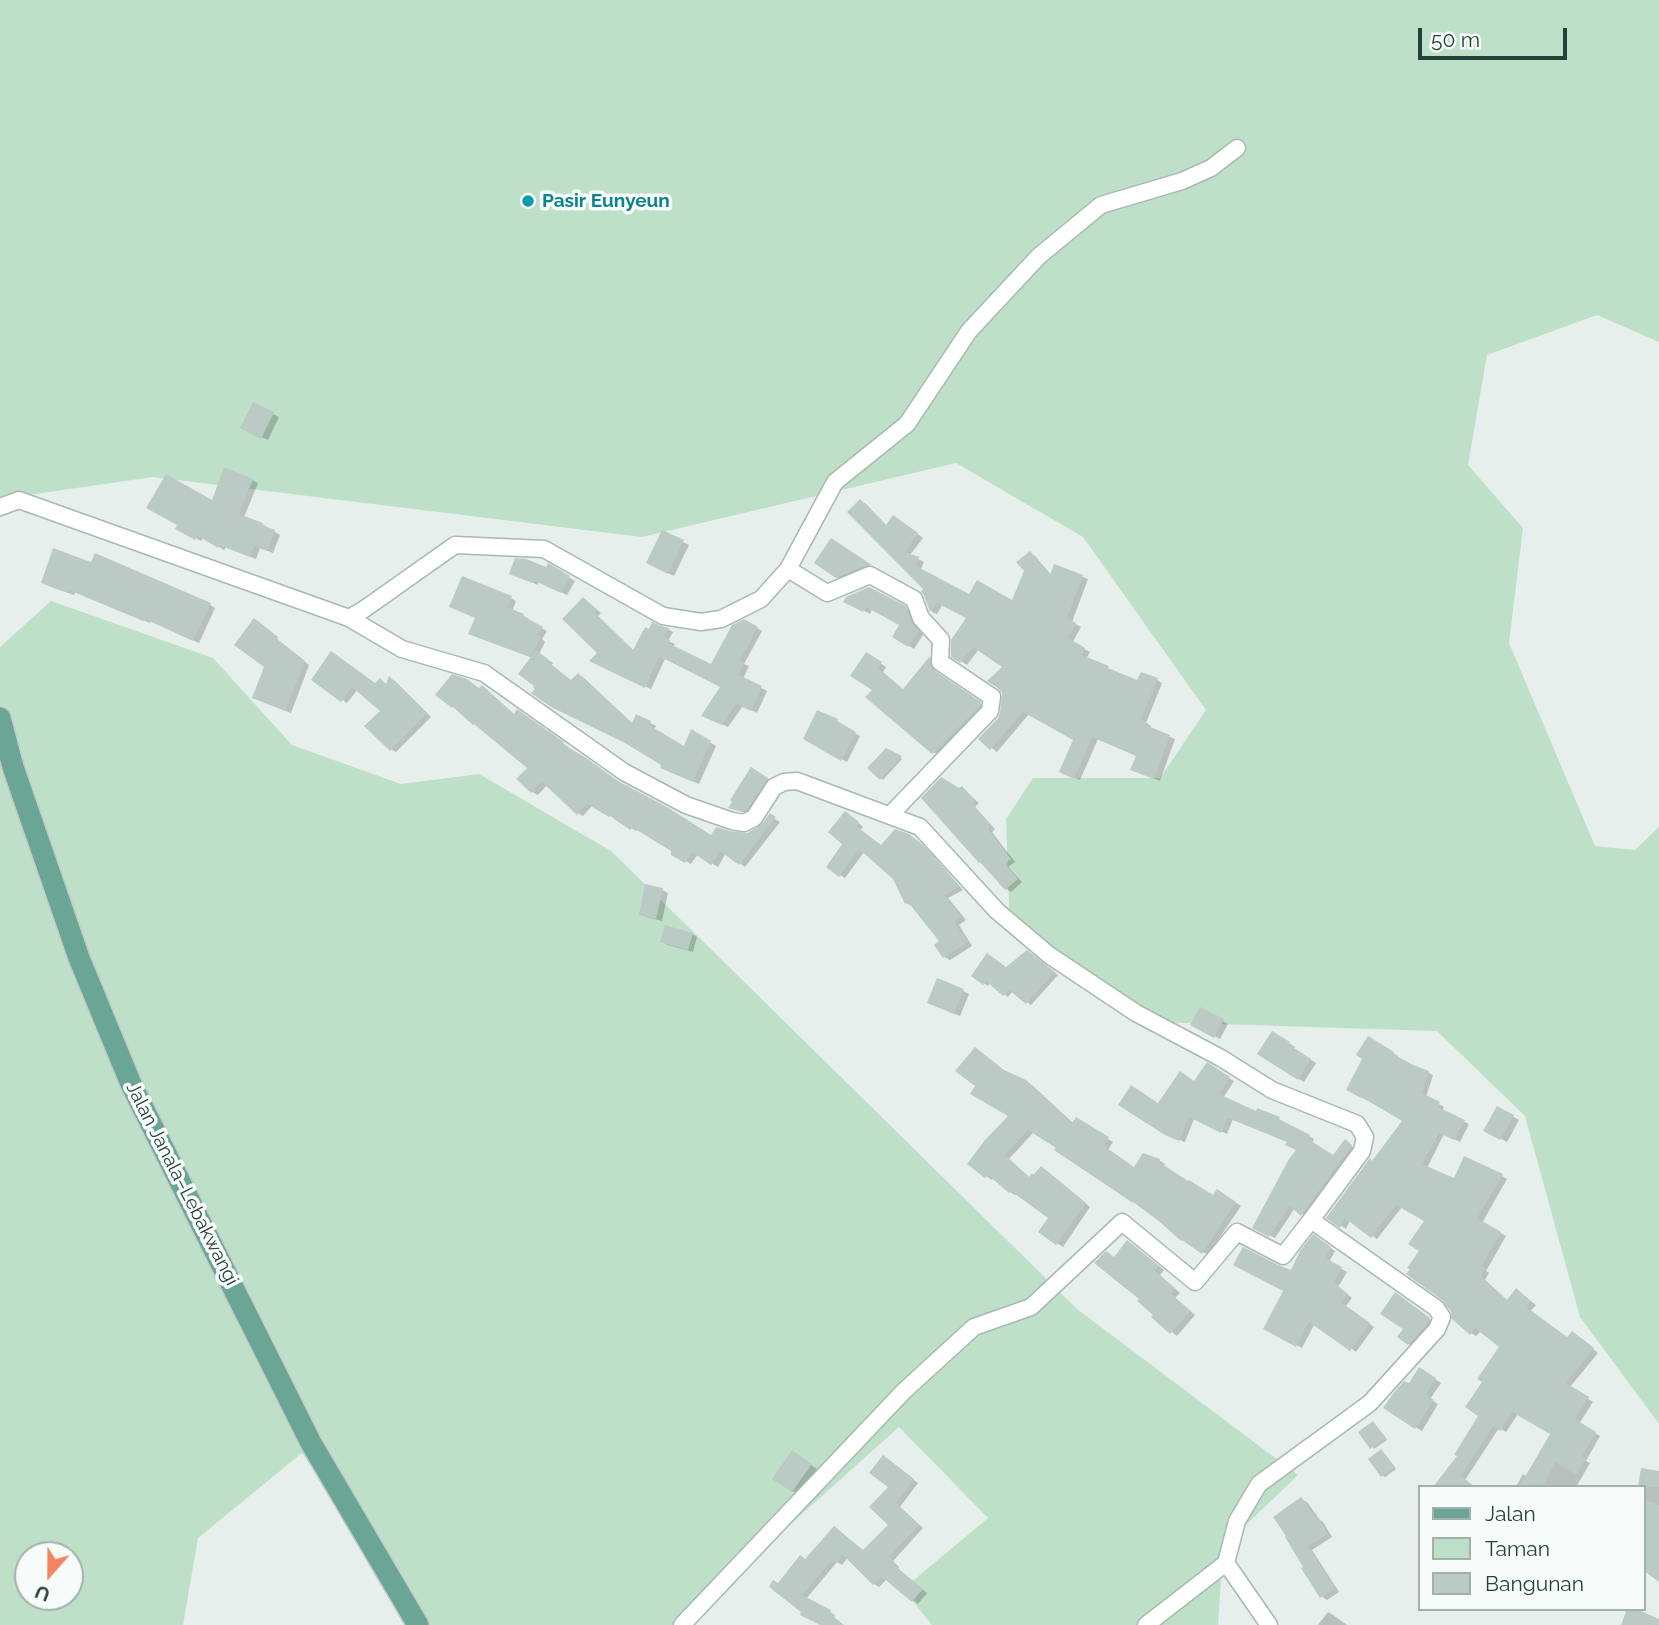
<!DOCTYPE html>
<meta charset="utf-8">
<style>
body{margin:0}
#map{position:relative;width:1659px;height:1625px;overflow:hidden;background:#e6efeb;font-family:Raleway,sans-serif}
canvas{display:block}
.legend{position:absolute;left:1418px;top:1485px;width:228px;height:126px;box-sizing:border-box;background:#f7fbf9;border:2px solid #a3b1ad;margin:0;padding:9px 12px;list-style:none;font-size:21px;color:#24423a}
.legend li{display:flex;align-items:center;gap:14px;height:35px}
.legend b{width:35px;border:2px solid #a3b1ad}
.north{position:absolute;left:14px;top:1541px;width:70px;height:70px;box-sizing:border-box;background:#f7fbf9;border:2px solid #a3b1ad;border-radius:50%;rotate:201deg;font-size:19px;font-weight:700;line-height:28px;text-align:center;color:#24423a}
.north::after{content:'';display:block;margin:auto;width:24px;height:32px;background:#f4845f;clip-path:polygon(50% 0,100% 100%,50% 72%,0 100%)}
.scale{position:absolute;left:1418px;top:28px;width:149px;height:32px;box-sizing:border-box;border:4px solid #24423a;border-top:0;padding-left:9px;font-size:21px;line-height:24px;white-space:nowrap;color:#24423a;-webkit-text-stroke:5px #f7fbf9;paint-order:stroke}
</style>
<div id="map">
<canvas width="1659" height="1625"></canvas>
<ul class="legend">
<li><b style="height:9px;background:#6aa596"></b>Jalan</li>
<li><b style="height:19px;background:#bfe0c8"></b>Taman</li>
<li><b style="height:19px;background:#bbcac4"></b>Bangunan</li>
</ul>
<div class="north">U</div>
<div class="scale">50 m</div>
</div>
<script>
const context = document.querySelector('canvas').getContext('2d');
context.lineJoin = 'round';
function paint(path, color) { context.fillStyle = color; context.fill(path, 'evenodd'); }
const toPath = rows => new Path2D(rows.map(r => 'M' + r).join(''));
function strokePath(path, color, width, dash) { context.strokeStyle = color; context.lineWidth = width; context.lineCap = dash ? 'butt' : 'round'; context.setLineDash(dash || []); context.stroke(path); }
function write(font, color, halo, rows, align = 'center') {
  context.font = font + ' Raleway,sans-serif'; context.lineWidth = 7; context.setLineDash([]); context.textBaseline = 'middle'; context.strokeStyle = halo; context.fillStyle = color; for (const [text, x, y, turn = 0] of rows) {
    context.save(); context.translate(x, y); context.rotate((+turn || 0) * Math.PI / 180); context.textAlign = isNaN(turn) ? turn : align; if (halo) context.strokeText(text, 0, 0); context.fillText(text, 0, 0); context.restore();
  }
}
const green = toPath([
 [0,0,1659,0,1659,342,1597,315,1487,355,1468,465,1523,528,1509,643,1595,846,1635,850,1659,827,1659,1424,1580,1317,1525,1116,1437,1031,1155,1022,1010,935,1006,819,1033,778,1160,778,1206,710,1083,537,956,463,642,537,153,477,0,499],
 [51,601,213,658,292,745,401,784,479,774,611,851,1077,1309,1298,1475,1223,1547,1218,1625,932,1625,903,1589,988,1518,899,1427,678,1625,422,1625,302,1453,198,1538,183,1625,0,1625,0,647],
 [28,1555,70,1555,70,1597,28,1597]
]);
const shadow = toPath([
 [273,414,279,417,268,440,248,431],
 [252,480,258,483,244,517,262,524,280,535,273,553,260,548,256,559,226,547,224,550,204,537,201,541,177,528,212,503],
 [860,501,866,504,887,526,899,520,923,538,910,555,924,562,920,571,970,597,1013,603,1026,571,1030,553,1035,556,1052,576,1055,566,1088,579,1072,622,1081,627,1072,643,1090,652,1086,659,1113,671,1138,682,1157,680,1162,683,1146,723,1151,726,1150,729,1175,739,1160,781,1138,772,1137,756,1098,739,1080,780,1066,774,1075,739,1029,714,997,752,980,739,1002,714,1004,667,979,649,967,665,953,656,968,618,943,604,937,614,932,612,923,592,925,589],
 [831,540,873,568,843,580,836,577],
 [683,542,689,545,674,576,654,566],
 [549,566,575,581,567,595,539,581,538,585,517,576,547,569],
 [48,586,210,605,215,608,199,643,151,620,150,623,75,592,74,595],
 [869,589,911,612,917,627,923,635,914,649,894,636,901,625,872,609,870,614,846,601],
 [511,598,516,601,512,611,524,616,529,619,528,621,547,631,542,639,545,642,539,654,553,663,551,666,572,682,579,675,584,678,633,724,637,716,656,726,654,730,685,748,692,731,716,746,699,784,668,770,664,764,537,689,533,658,475,636],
 [588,602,601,613,598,616,634,651,668,629,673,632,668,641,675,644,673,647,712,666,744,621,762,631,744,664,749,666,743,679,767,691,757,713,743,706,728,727,708,718,722,687,665,659,651,689,597,664,599,653],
 [260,624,278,637,277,639,309,665,291,713,260,700,266,666],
 [866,654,886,667,883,672,904,691,930,658,935,660,935,670,939,675,985,707,938,755,933,752,875,689],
 [390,679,395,681,431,717,396,752,391,749,382,711,358,689,347,703,313,680,387,685],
 [480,690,487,691,515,715,523,715,568,747,567,749,622,785,712,837,748,834,764,826,770,816,780,822,745,867,726,853,718,867,698,854,691,864,673,854,673,850,638,829,636,831,593,805,583,816,578,813,547,785,538,795,532,792,518,779,529,768,458,710,453,707],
 [837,721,842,724,841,726,860,736,847,762,806,739],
 [887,750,902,759,883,780,881,778],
 [752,769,773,782,749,814,730,808],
 [962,788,979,803,975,807,995,829,992,832,1015,862,1008,867,1022,882,1011,892,1006,889,985,865,980,862,960,790],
 [851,816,863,827,860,830,882,847,915,840,928,850,963,890,948,898,966,920,959,925,972,946,950,960,944,957,942,942,912,906,906,903,895,878,864,852,845,878,840,875,844,843],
 [662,890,668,893,662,921,646,917,641,914],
 [692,934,697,937,693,952,668,945,662,942],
 [1031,955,1058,975,1031,1005,1013,991,1008,997,990,983,988,986,973,976,1013,974],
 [963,991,969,994,960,1016,935,1006],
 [1201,1009,1228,1024,1220,1039,1193,1024],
 [1273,1033,1295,1047,1293,1049,1316,1063,1304,1082,1259,1054],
 [1368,1038,1398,1056,1397,1058,1433,1075,1426,1097,1444,1107,1442,1111,1469,1124,1460,1142,1444,1134,1427,1168,1455,1181,1502,1176,1507,1179,1482,1223,1506,1236,1486,1271,1489,1273,1485,1280,1508,1301,1522,1294,1536,1305,1530,1312,1568,1338,1578,1336,1598,1353,1570,1387,1593,1402,1579,1424,1600,1436,1586,1461,1590,1463,1576,1487,1516,1487,1523,1474,1527,1477,1553,1434,1518,1414,1506,1432,1499,1428,1465,1480,1435,1487,1459,1456,1481,1416,1485,1382,1501,1347,1481,1331,1476,1336,1471,1333,1453,1311,1421,1251,1426,1220,1402,1207,1377,1239,1350,1220,1346,1229,1328,1217,1405,1121,1348,1090,1364,1058],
 [1207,1065,1234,1081,1223,1098,1257,1113,1258,1110,1279,1119,1284,1122,1284,1123,1314,1139,1312,1143,1334,1157,1350,1145,1356,1149,1307,1217,1295,1208,1275,1238,1255,1228,1298,1150,1289,1142,1233,1119,1227,1134,1194,1119,1185,1142,1172,1137,1159,1105,1195,1083],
 [1008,1074,1032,1085,1074,1124,1076,1119,1113,1142,1108,1150,1135,1169,1144,1155,1160,1161,1165,1164,1163,1166,1214,1197,1217,1191,1241,1206,1208,1255,1187,1242,1182,1240,1161,1221,1034,1132,1009,1159,1030,1178,1047,1171,1090,1207,1063,1247,1040,1232,1050,1218,1017,1194,1015,1195,1010,1192,994,1177,992,1180,970,1164,1011,1116],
 [1498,1108,1519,1120,1507,1142,1485,1130],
 [1319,1240,1335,1251,1329,1262,1347,1272,1338,1287,1352,1298,1345,1307,1374,1327,1356,1352,1315,1323,1302,1348,1265,1328,1285,1291,1291,1272],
 [1133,1245,1164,1270,1160,1275,1180,1293,1175,1298,1195,1315,1177,1336,1153,1317,1155,1315,1141,1299,1115,1258],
 [1401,1297,1435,1323,1415,1347,1409,1344],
 [1420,1369,1441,1383,1430,1399,1438,1404,1422,1431,1385,1408,1409,1385],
 [1375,1425,1387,1440,1374,1449,1360,1433],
 [1384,1453,1396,1469,1385,1477,1383,1476],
 [799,1456,817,1469,798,1494,792,1491],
 [888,1461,918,1483,900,1507,923,1528,893,1561,899,1567,898,1569,927,1593,918,1604,887,1579,879,1587,874,1584,848,1557,842,1565,837,1562,806,1599,835,1615,834,1617,843,1625,823,1625,803,1612,778,1585,806,1560,864,1552,890,1525],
 [1659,1473,1659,1575,1643,1529,1643,1487],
 [1301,1499,1307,1502,1320,1520,1323,1522,1332,1537,1312,1550,1339,1592,1327,1600,1321,1596,1304,1569],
 [1328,1612,1333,1615,1347,1625,1318,1625]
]);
const building = toPath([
 [253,402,274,412,261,439,240,428],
 [224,467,253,479,239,514,263,523,262,525,275,530,267,551,254,546,250,557,219,545,218,548,197,535,195,540,175,529,177,525,146,508,166,474,212,500],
 [860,499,886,525,893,515,918,533,905,552,919,557,916,566,969,594,977,580,1012,600,1024,571,1016,562,1030,551,1050,575,1054,564,1083,575,1067,618,1076,623,1068,638,1085,648,1082,655,1109,666,1108,668,1137,680,1141,672,1158,678,1141,719,1147,722,1145,725,1170,735,1154,779,1130,770,1136,756,1092,737,1074,779,1059,772,1073,740,1023,712,990,750,978,739,998,718,1000,713,1002,693,998,688,987,681,1002,667,973,647,960,663,951,657,951,640,966,618,937,603,930,612,924,595,921,592,923,589,847,512],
 [662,530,684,540,668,574,646,563],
 [831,538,872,565,866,565,836,578,814,563],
 [53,548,91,562,95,553,211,603,193,641,145,619,143,621,69,590,68,593,41,583],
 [515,558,526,559,546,567,548,563,570,576,561,593,533,580,532,583,509,574],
 [462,576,512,596,507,607,524,614,523,616,543,627,537,634,541,637,530,657,468,634,475,618,449,607],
 [869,587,906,606,911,622,919,631,908,647,892,637,899,625,866,607,863,612,843,602,846,597],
 [583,597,596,609,594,612,633,650,645,627,649,629,652,622,661,626,669,628,664,637,670,640,668,643,711,664,732,625,744,619,758,627,740,660,744,662,739,675,762,686,751,711,736,704,722,725,701,716,720,687,661,657,659,657,645,688,589,661,597,653,562,619],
 [254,618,273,633,272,635,305,661,285,711,252,698,264,667,234,645],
 [536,650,548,659,547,661,571,680,578,673,632,723,636,714,651,721,649,725,684,746,691,729,711,741,693,782,660,768,661,765,625,743,551,707,531,693,535,689,533,687,534,686,518,674],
 [331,651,375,683,380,678,386,684,389,676,427,713,390,751,364,726,380,711,352,687,341,702,311,680],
 [866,652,882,662,878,668,903,689,930,656,930,666,934,670,981,702,980,706,932,754,865,697,872,690,850,676],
 [452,674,467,679,479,688,482,685,514,714,517,709,564,742,563,744,586,758,618,781,667,807,711,835,716,827,730,831,748,833,762,824,770,813,776,817,739,865,720,851,711,865,692,852,685,863,671,855,671,851,632,827,630,830,610,816,609,817,587,804,577,815,542,782,531,793,516,779,527,768,474,724,473,725,453,707,452,708,435,695],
 [817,710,838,719,837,721,856,732,841,761,803,739],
 [886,748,902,756,880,780,867,768],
 [751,767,768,778,747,810,742,812,728,808,732,802,730,800],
 [941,777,959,788,962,786,975,800,972,803,991,826,988,829,1011,859,1005,864,1018,879,1005,890,980,862,979,863,921,798],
 [845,811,859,822,856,826,881,845,895,829,909,834,923,845,960,887,944,895,961,917,954,922,968,942,943,958,934,945,939,941,908,902,905,904,893,879,859,849,839,877,826,867,842,844,828,832],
 [645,884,663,888,656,919,639,915],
 [665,925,693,933,688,950,660,942],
 [1027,950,1055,972,1026,1004,1009,990,1003,996,986,981,983,985,971,976,987,953,1006,967],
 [937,978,964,989,954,1014,927,1003],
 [1200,1007,1224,1019,1214,1038,1190,1025],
 [1272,1031,1290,1042,1288,1044,1311,1059,1298,1080,1257,1054],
 [1368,1036,1394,1052,1393,1054,1413,1065,1429,1071,1422,1093,1440,1102,1438,1107,1465,1120,1454,1140,1439,1133,1422,1164,1454,1178,1464,1156,1503,1174,1477,1218,1501,1232,1482,1266,1485,1268,1481,1276,1507,1300,1516,1288,1531,1301,1526,1307,1567,1337,1572,1331,1594,1348,1566,1383,1589,1397,1575,1419,1596,1432,1582,1456,1586,1458,1576,1475,1555,1462,1542,1487,1519,1487,1550,1434,1512,1412,1500,1431,1493,1426,1461,1476,1475,1487,1433,1487,1457,1456,1454,1455,1478,1416,1465,1407,1482,1382,1477,1379,1499,1347,1475,1328,1470,1335,1452,1319,1451,1312,1442,1300,1406,1274,1410,1269,1407,1268,1419,1251,1408,1244,1424,1221,1396,1205,1371,1238,1345,1218,1340,1228,1326,1218,1370,1158,1372,1161,1402,1121,1362,1097,1361,1098,1346,1090,1362,1059,1356,1055],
 [975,1047,1004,1070,1026,1080,1072,1123,1076,1117,1109,1137,1104,1146,1134,1167,1143,1153,1160,1159,1159,1162,1188,1181,1189,1180,1213,1195,1217,1189,1236,1202,1202,1254,1182,1240,1181,1241,1160,1222,1133,1202,1133,1203,1054,1150,1056,1148,1028,1130,1005,1155,1029,1177,1032,1173,1033,1175,1041,1166,1086,1203,1056,1245,1038,1232,1048,1218,1011,1191,1009,1193,988,1175,985,1178,967,1164,985,1140,1008,1116,970,1094,975,1086,955,1071],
 [1207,1062,1230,1077,1219,1094,1256,1111,1257,1108,1280,1117,1279,1119,1310,1135,1308,1139,1333,1155,1345,1139,1352,1145,1301,1216,1290,1206,1269,1237,1252,1228,1289,1159,1296,1150,1285,1145,1287,1142,1228,1118,1221,1133,1189,1117,1179,1141,1165,1135,1118,1105,1131,1085,1158,1103,1180,1071,1194,1081],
 [1497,1106,1514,1115,1500,1140,1483,1131],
 [1313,1234,1331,1247,1325,1258,1342,1267,1334,1283,1348,1294,1341,1302,1370,1323,1350,1351,1309,1322,1296,1347,1263,1329,1283,1291,1233,1265,1243,1247,1278,1265,1291,1270,1300,1251],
 [1127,1240,1159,1266,1155,1271,1175,1289,1171,1294,1191,1311,1170,1334,1151,1317,1153,1315,1137,1301,1139,1299,1094,1263,1106,1251,1114,1257],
 [1395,1292,1430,1318,1428,1323,1408,1345,1397,1337,1403,1329,1380,1314],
 [1419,1367,1436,1378,1426,1394,1434,1400,1415,1429,1383,1408,1392,1395,1404,1381,1409,1383],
 [1373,1421,1386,1438,1370,1449,1358,1432],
 [1381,1449,1395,1467,1381,1477,1368,1459],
 [792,1450,812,1464,792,1492,772,1479],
 [883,1455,914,1479,896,1503,919,1525,889,1557,895,1563,894,1565,923,1589,912,1602,882,1577,873,1585,843,1555,836,1563,832,1560,802,1595,831,1610,829,1613,844,1625,820,1625,800,1615,801,1612,769,1587,773,1580,778,1583,800,1555,805,1559,834,1526,863,1550,888,1525,869,1507,888,1487,869,1473],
 [1641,1468,1659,1471,1659,1487,1638,1487],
 [1301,1497,1316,1518,1318,1517,1328,1534,1308,1546,1335,1588,1320,1598,1301,1568,1303,1567,1285,1537,1286,1536,1273,1517],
 [1643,1499,1659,1505,1659,1582,1643,1570],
 [1627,1609,1636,1609,1659,1619,1659,1625,1621,1625]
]);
const minor = toPath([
 [0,507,19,500,349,618,402,649,484,673,624,772,686,805,732,821,744,823,754,818,774,787,784,782,797,781,920,827,997,911,1049,955,1136,1013,1221,1058,1272,1090,1357,1124,1365,1137,1362,1151,1311,1220,1436,1308,1442,1317,1437,1329,1370,1403,1259,1484,1237,1521,1226,1563,1146,1625],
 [788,569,827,593,870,575,914,599,921,618,941,640,940,662,992,697,990,711,890,815],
 [349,618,363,610,455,545,544,549,663,616,701,622,721,619,761,599,788,569,835,482,907,424,969,331,1039,256,1101,205,1182,181,1211,168,1237,148],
 [1226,1563,1269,1625],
 [682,1625,904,1391,974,1327,1031,1307,1122,1222,1195,1282,1237,1232,1283,1256,1311,1220]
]);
const primary = toPath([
 [0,718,13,767,79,958,131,1084,311,1443,418,1625]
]);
const markers = [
 [528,201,7,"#0f9aa8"]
];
const cultureNames = [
 ["Pasir Eunyeun",542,201]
];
const streetNames = [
 ["Jalan Janala–Lebakwangi",182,1184,63]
];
paint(green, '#bfe0c8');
paint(shadow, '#0003');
paint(building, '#bbcac4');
strokePath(minor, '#a8b8b2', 19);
strokePath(primary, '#c2cac8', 24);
strokePath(minor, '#fff', 16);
strokePath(primary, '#6aa596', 21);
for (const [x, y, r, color] of markers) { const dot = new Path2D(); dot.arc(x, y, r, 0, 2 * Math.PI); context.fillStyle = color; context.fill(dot); strokePath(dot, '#f7fbf9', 2.5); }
write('bold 19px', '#0d838f', '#f7fbf9', cultureNames, 'left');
write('19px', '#24423a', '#f7fbf9', streetNames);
</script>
